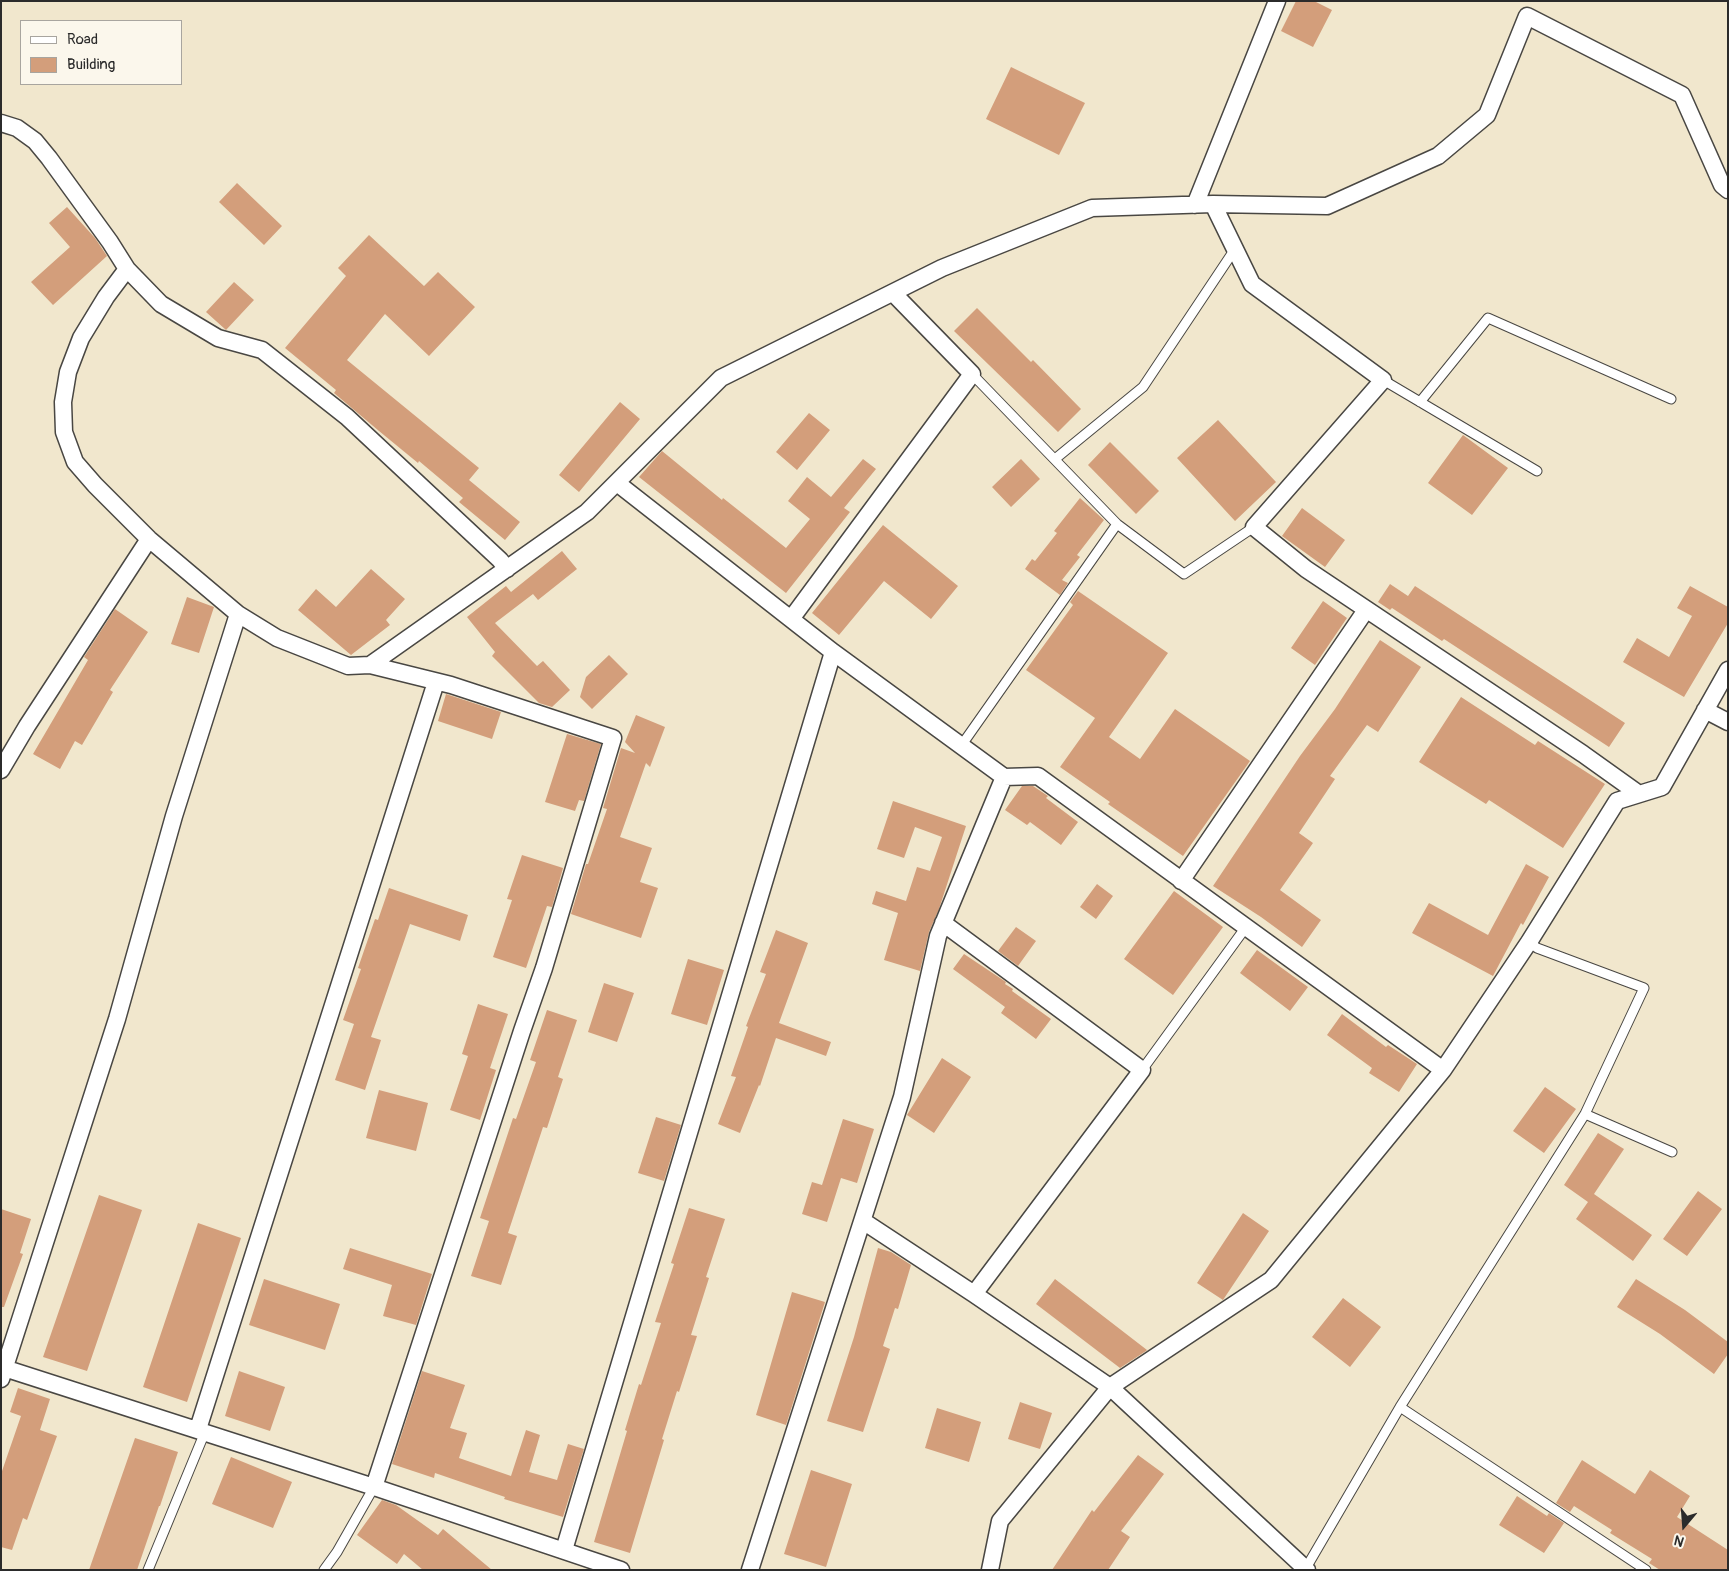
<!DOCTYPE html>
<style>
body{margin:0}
#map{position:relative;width:1729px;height:1571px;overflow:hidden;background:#f1e7cd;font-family:Pangolin,sans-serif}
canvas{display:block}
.frame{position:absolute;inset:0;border:2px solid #2b2b2b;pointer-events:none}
.legend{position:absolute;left:20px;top:20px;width:162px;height:65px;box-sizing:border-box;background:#fbf7ec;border:1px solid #a8a59f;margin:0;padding:6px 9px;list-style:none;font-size:15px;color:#2b2b2b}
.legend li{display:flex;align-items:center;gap:10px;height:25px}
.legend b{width:25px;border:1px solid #a8a59f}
.north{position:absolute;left:1659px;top:1501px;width:50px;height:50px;-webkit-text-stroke:4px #fbf7ec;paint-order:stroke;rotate:198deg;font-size:14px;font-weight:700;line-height:20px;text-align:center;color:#2b2b2b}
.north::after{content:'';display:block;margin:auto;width:18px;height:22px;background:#2b2b2b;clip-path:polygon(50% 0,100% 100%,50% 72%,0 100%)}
</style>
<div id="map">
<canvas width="1729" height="1571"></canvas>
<div class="frame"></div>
<ul class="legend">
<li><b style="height:6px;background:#fff"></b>Road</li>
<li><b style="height:14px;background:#d39e7b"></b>Building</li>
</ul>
<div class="north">N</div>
</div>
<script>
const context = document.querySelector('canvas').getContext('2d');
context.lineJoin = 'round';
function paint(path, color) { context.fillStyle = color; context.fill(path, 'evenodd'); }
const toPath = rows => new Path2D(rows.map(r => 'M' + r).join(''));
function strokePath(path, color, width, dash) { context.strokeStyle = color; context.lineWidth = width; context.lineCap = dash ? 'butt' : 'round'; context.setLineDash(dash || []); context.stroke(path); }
const building = toPath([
 [1296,1,1314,1,1332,10,1313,47,1281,31],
 [1011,67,1085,103,1059,155,986,119],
 [237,183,282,226,264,245,219,202],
 [67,207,95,238,107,256,53,305,31,282,70,247,49,223],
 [369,235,424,286,438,272,475,307,429,356,385,314,347,360,479,468,469,480,520,522,505,540,459,502,463,498,419,461,418,463,379,431,334,393,336,390,285,348,346,276,338,268],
 [234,282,254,300,226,330,206,312],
 [977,308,1031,362,1033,360,1081,409,1058,432,954,331],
 [620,402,640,419,579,492,559,475],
 [809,413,830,430,797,470,776,452],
 [1218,420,1276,482,1235,521,1177,458],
 [1463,435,1508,468,1472,515,1428,483],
 [1110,442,1159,491,1136,514,1088,465],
 [662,451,722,500,723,498,786,548,810,519,788,501,807,477,831,497,863,459,876,469,844,508,850,512,786,593,639,477],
 [1021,459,1040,479,1011,507,992,487],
 [1080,498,1104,520,1077,555,1080,557,1062,580,1068,583,1060,595,1025,569,1032,559,1035,561,1057,533,1054,531],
 [1302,508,1345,540,1325,567,1282,536],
 [883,525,958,586,931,619,884,581,839,635,812,613],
 [562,551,577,569,538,600,533,594,495,623,537,666,543,661,570,690,552,707,539,703,492,656,495,652,467,617,506,586,511,592],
 [371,569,405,599,386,620,390,625,351,655,298,610,316,589,336,607],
 [1390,584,1408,596,1415,586,1625,723,1609,747,1444,639,1442,641,1392,608,1390,610,1378,602],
 [1690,586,1728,607,1728,623,1684,697,1623,662,1637,638,1669,657,1692,616,1677,608],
 [1078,591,1168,653,1109,737,1140,759,1175,709,1250,761,1183,856,1108,804,1110,802,1060,767,1095,718,1026,670,1073,605,1070,602],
 [187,597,214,607,199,653,171,644],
 [1323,601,1347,618,1315,665,1291,648],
 [115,609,148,632,110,690,113,692,82,745,75,741,60,769,33,754,88,660,84,657],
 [1380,640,1421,667,1378,732,1367,725,1330,776,1335,779,1299,833,1313,843,1280,890,1321,920,1302,947,1261,917,1213,886,1300,756,1335,709],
 [609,655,628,674,592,709,580,697,586,677],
 [446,694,501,712,492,739,438,721],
 [1461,697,1535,745,1538,741,1605,784,1563,848,1489,800,1486,804,1419,762],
 [636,715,665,727,650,767,646,763,620,837,652,848,640,882,658,888,641,938,571,914,586,864,588,864,607,809,603,808,621,748,635,753,625,742],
 [567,734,601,744,584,801,579,800,575,811,545,802],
 [1022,786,1033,786,1048,796,1046,798,1078,822,1061,845,1030,822,1027,825,1005,810],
 [893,801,966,826,939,909,929,932,920,971,884,960,898,913,872,904,876,891,906,901,917,867,930,871,942,837,915,827,904,858,877,849],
 [522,855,563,868,552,907,547,906,526,968,493,957,512,900,507,899],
 [1526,864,1549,877,1523,925,1521,923,1493,976,1412,933,1429,903,1488,935],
 [1097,884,1113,896,1096,919,1080,907],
 [389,888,468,915,460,941,410,924,371,1037,381,1040,365,1090,335,1080,354,1024,343,1020,361,969,358,968,375,919,378,920],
 [1174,891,1223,927,1173,995,1124,959],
 [1016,927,1036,941,1018,966,998,951],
 [776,930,808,943,779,1023,831,1042,826,1056,776,1038,760,1086,759,1085,740,1133,718,1124,736,1077,731,1076,748,1027,746,1026,766,974,760,972],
 [1257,950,1308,987,1290,1011,1240,973],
 [964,954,1006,982,1005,984,1013,989,1012,991,1051,1019,1036,1039,1001,1013,1005,1007,953,969],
 [688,959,724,970,707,1025,671,1014],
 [604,983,634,993,617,1042,588,1032],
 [478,1004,508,1014,490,1068,496,1070,480,1120,450,1110,468,1056,462,1054],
 [547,1010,577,1020,558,1077,563,1079,547,1128,543,1127,508,1233,517,1236,501,1285,471,1276,489,1221,480,1218,513,1118,516,1119,536,1062,530,1060],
 [1342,1014,1386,1047,1388,1045,1417,1064,1399,1092,1369,1073,1372,1068,1327,1035],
 [942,1058,971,1077,934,1133,907,1115],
 [1545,1087,1576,1109,1544,1153,1513,1131],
 [379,1090,428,1103,416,1151,366,1138],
 [656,1117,681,1125,664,1181,638,1173],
 [843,1119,874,1129,857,1183,841,1178,827,1222,802,1214,812,1182,822,1185],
 [1598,1133,1624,1149,1594,1194,1652,1235,1633,1261,1576,1219,1588,1202,1564,1185],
 [1698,1191,1722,1209,1687,1256,1663,1239],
 [99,1195,142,1210,87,1371,43,1357],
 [689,1208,725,1219,706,1277,709,1278,691,1335,697,1336,679,1392,677,1391,662,1439,664,1440,630,1553,594,1542,627,1431,625,1430,639,1384,641,1385,661,1323,655,1322,674,1264,671,1263],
 [1,1209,31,1219,20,1253,23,1254,4,1307,1,1307],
 [1243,1213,1269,1231,1223,1300,1197,1283],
 [198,1223,241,1238,187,1402,143,1387],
 [350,1248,432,1274,416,1325,383,1316,392,1285,343,1269],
 [878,1248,891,1252,911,1265,898,1309,895,1308,883,1346,890,1349,863,1432,827,1421,854,1337],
 [264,1279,340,1304,325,1350,249,1325],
 [1055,1279,1147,1350,1146,1351,1120,1368,1036,1304],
 [1636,1279,1685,1310,1728,1342,1728,1354,1714,1374,1660,1334,1617,1307],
 [792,1292,825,1302,786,1425,756,1415],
 [1343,1298,1381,1327,1350,1367,1312,1337],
 [239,1371,285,1387,270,1431,225,1416],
 [422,1371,465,1385,450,1428,467,1433,459,1458,511,1476,526,1430,540,1435,529,1472,557,1480,568,1444,584,1449,563,1517,504,1499,505,1497,435,1473,434,1478,392,1464],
 [18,1388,50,1399,40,1430,57,1436,27,1520,23,1518,12,1550,1,1547,1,1474,21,1416,10,1412],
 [1020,1402,1052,1413,1040,1449,1008,1439],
 [937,1408,981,1422,969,1462,925,1448],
 [135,1438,178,1452,160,1506,159,1506,137,1570,89,1570],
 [1138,1455,1164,1474,1121,1531,1130,1537,1108,1570,1052,1570,1092,1510,1094,1512],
 [231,1457,292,1482,273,1528,212,1504],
 [1582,1460,1635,1494,1650,1470,1690,1496,1677,1517,1728,1550,1728,1570,1660,1570,1649,1563,1652,1559,1610,1533,1612,1530,1574,1506,1570,1512,1556,1503],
 [811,1470,852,1484,826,1567,784,1554],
 [1517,1496,1547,1516,1549,1513,1564,1523,1544,1553,1499,1525],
 [382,1500,396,1505,438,1535,443,1529,492,1570,423,1570,404,1554,397,1564,357,1535]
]);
const lane = toPath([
 [1383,380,1537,471],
 [1420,402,1488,318,1671,399],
 [1055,459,1143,387,1235,249],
 [1117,524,1184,574,1254,527],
 [961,746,1117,524,972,374],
 [1142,1070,1246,927],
 [1585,1114,1672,1152],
 [1400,1407,1646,1570],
 [1306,1568,1400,1407,1585,1114,1644,988,1537,948,1529,942],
 [148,1570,205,1432],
 [324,1570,337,1552,374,1487]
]);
const street = toPath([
 [1,123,17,128,35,141,49,158,110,242,127,269,161,304,218,338,262,350,347,417,500,560,507,569],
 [1213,204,1252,284,1383,380,1254,527,1306,569,1583,754,1639,794],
 [1195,205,1277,1],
 [127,269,106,297,81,338,68,372,63,402,64,432,75,462,95,485,149,539,238,614,277,638,348,666,370,665,587,512,721,378,942,268,1092,208,1213,204,1327,206,1438,156,1487,115,1527,16,1682,95,1722,185,1728,190],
 [617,483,833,652,1004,777,1038,776,1443,1070],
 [791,619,972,374,893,293],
 [370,665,451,685,613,738,544,968,522,1031,374,1487],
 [1705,710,1728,722],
 [1,770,27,726,149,539],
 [1181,881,1366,610],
 [943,923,1142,1070,974,1294],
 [863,1221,974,1294,1110,1387,1307,1570],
 [1,1367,374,1487,621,1570],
 [1,1379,117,1019,174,816,238,614],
 [198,1429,436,682],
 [564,1550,833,652],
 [750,1570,902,1097,938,936,1004,777],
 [990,1570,1000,1521,1110,1387,1271,1280,1443,1070,1529,942,1617,801,1662,787,1728,670]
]);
paint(building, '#d39e7b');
strokePath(lane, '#494743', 11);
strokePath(street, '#494743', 19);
strokePath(lane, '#fff', 9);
strokePath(street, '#fff', 16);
</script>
